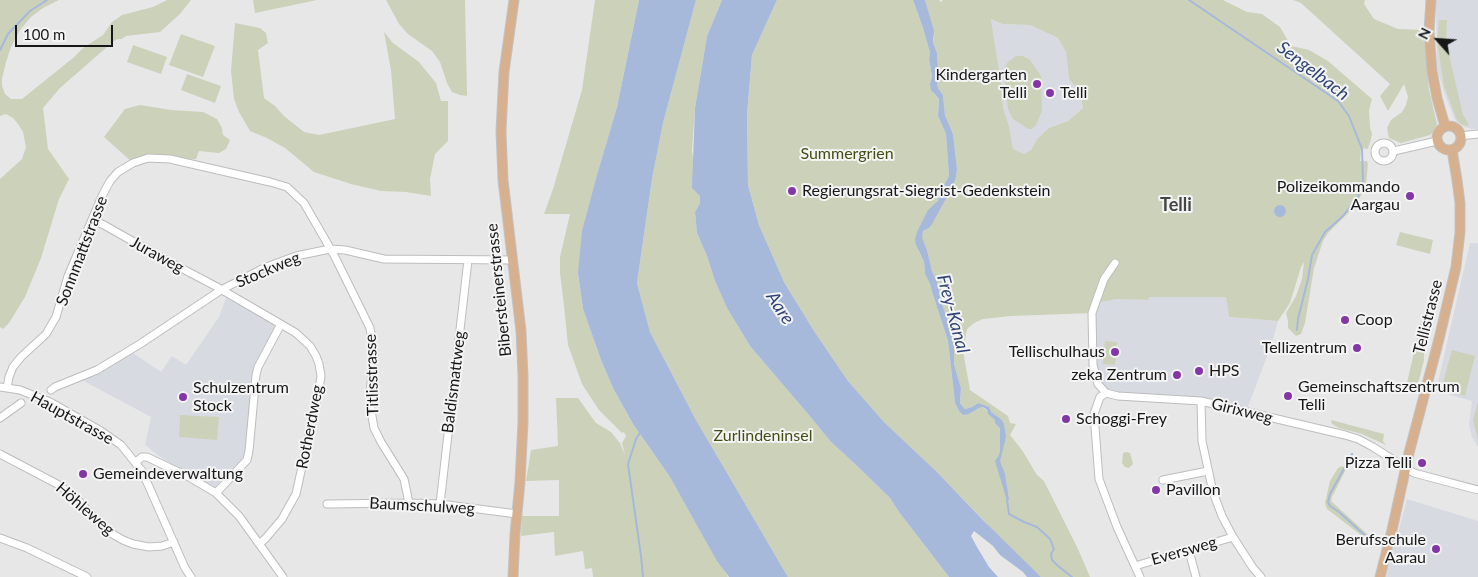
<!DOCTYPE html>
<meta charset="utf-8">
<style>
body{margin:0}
#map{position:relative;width:1478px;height:577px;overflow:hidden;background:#e7e7e8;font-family:Lato,sans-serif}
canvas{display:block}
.north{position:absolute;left:1413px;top:15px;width:50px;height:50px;-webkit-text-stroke:4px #f4f4f5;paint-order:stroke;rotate:296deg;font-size:14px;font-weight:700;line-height:20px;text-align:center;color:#171718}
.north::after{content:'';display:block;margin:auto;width:18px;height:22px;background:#171718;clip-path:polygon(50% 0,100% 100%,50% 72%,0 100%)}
.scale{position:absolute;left:15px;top:25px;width:98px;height:22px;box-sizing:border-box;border:2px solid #171718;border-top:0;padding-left:6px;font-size:15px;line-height:18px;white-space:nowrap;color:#171718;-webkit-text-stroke:4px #f4f4f5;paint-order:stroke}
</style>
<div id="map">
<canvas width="1478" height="577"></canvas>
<div class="north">N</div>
<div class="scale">100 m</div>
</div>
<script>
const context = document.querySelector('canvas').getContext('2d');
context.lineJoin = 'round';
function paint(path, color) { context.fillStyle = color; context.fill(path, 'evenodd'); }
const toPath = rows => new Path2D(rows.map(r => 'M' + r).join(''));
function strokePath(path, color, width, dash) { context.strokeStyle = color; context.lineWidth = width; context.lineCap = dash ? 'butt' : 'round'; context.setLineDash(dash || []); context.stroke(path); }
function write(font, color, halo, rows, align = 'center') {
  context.font = font + ' Lato,sans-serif'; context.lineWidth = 4; context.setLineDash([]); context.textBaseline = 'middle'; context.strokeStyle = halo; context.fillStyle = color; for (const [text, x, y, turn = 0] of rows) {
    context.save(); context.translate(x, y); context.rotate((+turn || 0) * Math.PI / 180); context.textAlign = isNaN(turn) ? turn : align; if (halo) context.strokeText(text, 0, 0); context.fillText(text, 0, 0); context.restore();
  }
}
const built = toPath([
 [1436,0,1478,0,1478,130,1464,127,1455,120,1444,92,1438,72,1437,61],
 [991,19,1002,24,1030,25,1058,38,1066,52,1069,79,1080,93,1083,108,1068,121,1049,128,1037,139,1031,150,1024,155,1013,149,1009,126,1003,108,1002,89],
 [1470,243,1478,243,1478,447,1472,437,1469,425,1472,401,1436,391],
 [1148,297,1227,297,1229,317,1278,321,1272,343,1246,412,1201,401,1111,395,1098,384,1092,313,1101,302,1117,299,1148,300],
 [226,298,276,325,255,369,244,457,217,490,163,459,145,445,151,417,80,379,133,353,161,372,172,356,186,365,219,317],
 [1407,499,1478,521,1478,577,1386,577]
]);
const green = toPath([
 [0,0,59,0,43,8,31,17,20,30,11,47,6,62,2,79,2,86,5,94,11,99,22,99,73,58,83,48,103,35,112,22,122,15,153,7,167,0,191,0,180,14,160,32,126,36,122,39,118,39,115,40,60,88,43,108,48,149,69,179,59,199,41,258,25,297,9,323,3,329,0,327,0,179,22,159,26,147,23,132,18,124,13,118,6,114,0,116],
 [253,0,317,0,255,13],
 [386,0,465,0,467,96,460,95,452,92,447,83,440,62,432,51,408,34,399,24],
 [595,0,639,0,617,107,599,168,578,273,583,309,601,360,613,388,633,424,670,477,728,577,593,577,592,568,585,569,583,551,555,556,554,532,521,536,522,516,559,516,559,480,526,481,531,450,558,446,556,398,578,398,596,423,611,432,620,443,625,455,622,443,626,436,624,432,622,433,599,410,582,384,568,345,564,306,560,273,560,257,570,214,544,214,553,189,582,90],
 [696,0,722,0,707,36,695,108,692,151,700,196,700,203,695,212,697,233,707,256,715,281,727,308,750,346,808,414,831,442,854,463,890,498,899,512,949,577,788,577,696,420,650,332,637,283,652,179,663,123],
 [777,0,913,0,923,28,930,53,929,59,932,76,930,84,934,94,939,99,938,116,946,134,949,176,939,194,938,201,920,226,918,250,924,262,925,274,930,284,932,292,948,341,955,403,959,411,969,414,979,408,983,407,995,420,1001,419,978,403,972,407,965,409,960,403,961,388,954,364,954,338,942,304,937,282,932,271,927,250,921,238,923,231,929,228,940,209,956,177,957,169,953,134,945,115,943,95,938,88,937,81,938,68,937,53,933,42,934,37,925,0,939,0,941,2,943,0,1223,0,1247,12,1262,14,1280,27,1291,46,1309,50,1328,61,1372,99,1369,110,1370,127,1372,134,1371,139,1368,149,1361,148,1360,161,1367,161,1368,164,1366,185,1362,194,1352,209,1328,233,1323,241,1314,268,1305,323,1301,334,1296,336,1288,328,1288,321,1286,313,1296,296,1302,279,1304,262,1301,267,1290,303,1278,321,1229,317,1226,297,1149,297,1148,300,1117,299,1101,302,1092,313,1011,316,983,319,974,323,967,329,963,351,970,390,1008,416,1010,423,1016,424,1010,435,1022,450,1037,475,1044,481,1078,549,1090,577,1041,577,1020,558,937,472,884,422,848,381,814,331,784,282,759,225,748,185,747,115,752,55],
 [991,19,1002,24,1030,25,1058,38,1066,52,1069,79,1080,93,1083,108,1068,121,1049,128,1037,139,1031,150,1024,154,1013,149,1009,126,1003,108,1002,89],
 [1293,0,1365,0,1364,4,1374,19,1398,29,1424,30,1425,45,1429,90,1437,124,1433,132,1430,135,1401,143,1389,138,1387,128,1391,120,1402,112,1406,105,1408,97,1404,84,1388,111,1380,96,1390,84,1301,3],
 [1439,20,1447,20,1446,42,1463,115,1469,124,1467,126,1460,124,1456,118,1444,86,1437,41],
 [235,23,260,28,266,33,268,43,258,50,264,98,275,106,284,116,304,132,319,135,395,119,391,70,384,32,393,43,419,62,436,83,441,101,448,101,448,141,435,154,430,179,431,196,406,192,381,191,351,184,314,172,285,148,267,138,250,131,239,112,234,99,231,71],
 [181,34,215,46,203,77,169,65],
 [133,45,167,57,161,74,127,62],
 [1016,56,1023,56,1030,60,1041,76,1042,111,1036,125,1032,129,1028,129,1013,119,1008,109,1005,87,1005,67,1008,62],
 [187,74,221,86,215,103,181,90],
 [140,105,171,110,203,112,217,119,222,128,223,135,230,140,226,149,219,153,199,151,196,159,170,159,133,163,104,137,125,109],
 [1400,232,1433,240,1430,254,1396,245],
 [1425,320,1429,322,1430,325,1424,345,1424,360,1419,380,1414,390,1410,392,1407,391,1406,387,1421,322],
 [1105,341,1117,342,1115,365,1103,364],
 [1452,350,1475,356,1465,396,1441,390],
 [1478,402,1478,440,1473,420],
 [180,415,219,417,217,440,179,437],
 [1331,420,1384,434,1383,441,1386,445,1362,434,1339,428,1332,424],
 [1126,452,1130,453,1132,460,1133,464,1129,468,1125,467,1122,463,1123,453],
 [1342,466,1346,469,1332,497,1331,501,1365,532,1369,536,1366,539,1327,509,1325,503,1330,481,1338,468]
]);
const water = toPath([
 [639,0,696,0,663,123,652,179,637,283,650,332,696,420,788,577,729,577,717,561,670,477,633,424,613,388,601,360,583,309,578,273,582,231,599,168,617,107],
 [722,0,777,0,752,55,747,115,748,185,759,225,784,282,814,331,848,381,884,422,937,472,982,519,1041,577,1027,577,1023,572,1000,555,993,546,974,531,971,536,977,547,989,567,998,577,949,577,899,512,890,498,854,463,831,442,808,414,750,346,727,308,715,281,707,256,697,233,695,212,700,203,700,196,692,188,695,108,707,36],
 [913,0,925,0,934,31,933,42,937,53,938,68,937,81,938,88,943,95,945,115,953,134,957,169,956,177,953,186,932,224,929,228,923,231,922,238,927,250,932,271,937,282,942,304,954,338,954,364,961,388,960,403,965,409,972,407,978,403,989,407,991,412,1001,419,1004,424,1006,437,1000,461,1005,474,1009,500,1007,501,995,461,999,455,1000,451,1000,428,995,423,995,420,988,414,987,410,983,407,979,408,969,414,963,415,959,411,955,403,948,341,932,292,930,284,925,274,924,262,916,245,915,239,917,232,928,210,938,201,939,194,949,176,946,134,938,116,939,99,931,90,930,84,932,76,929,59,930,53,923,28],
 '1274 211a6 6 0 1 1 12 0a6 6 0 1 1-12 0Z'
]);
const stream = toPath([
 [1189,0,1338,101,1349,116,1362,149,1363,181,1358,197,1343,216,1325,232,1312,255,1308,279,1298,319,1297,330],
 [0,50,8,34,30,11,47,0],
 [641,431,636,439,628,464,641,556,643,577],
 [1352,454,1330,494,1328,502,1330,506,1339,512,1369,539],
 [1007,500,1009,514,1024,522,1037,527,1050,539,1054,549,1051,554,1052,560,1058,566,1072,577]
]);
const minor = toPath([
 [1460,136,1478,134],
 '1375 152a9 9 0 1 1 18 0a9 9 0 1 1-18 0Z',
 [1394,151,1437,141],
 [92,220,104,225,164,259,217,287,296,333,310,346,316,356,319,364,321,376,319,389,296,494,282,519,265,539,259,544],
 [1115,263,1104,279,1092,313,1093,365,1098,384,1106,393,1118,396,1201,401,1345,435,1358,439,1373,447,1414,473,1478,490],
 [0,387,20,390,50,402,101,431,121,445,142,471,185,568,191,577],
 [7,388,9,377,13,367,21,357,46,334,56,317,68,276,102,196,110,181,118,172,133,163,148,158,170,159,270,182,287,187,304,203,334,255,370,328,374,353,370,393,371,410,374,428,381,442,404,479,409,503],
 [51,390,55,387,97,370,140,344,221,290,264,268,296,256,330,249,345,250,384,259,513,260],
 [1106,393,1100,397,1094,414,1099,479,1117,527,1140,577],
 [1201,401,1202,441,1213,492,1222,516,1233,537,1253,568,1261,577],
 [0,418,21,403],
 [0,454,59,485,78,500,107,531,123,540,133,544,149,547,162,546,174,542],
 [136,462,142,457,147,457,189,477,216,493,239,516,283,577],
 [1163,480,1208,471],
 [216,493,247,460,249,451,256,375,258,367,281,324],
 [327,504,409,503,440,504,517,514],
 [440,504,468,260],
 [0,538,27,548,87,577],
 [1189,551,1196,577],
 [1135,566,1233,537]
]);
const major = toPath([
 [1431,0,1429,31,1432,71,1437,98,1445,126],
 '1437 138a12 12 0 1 1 24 0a12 12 0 1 1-24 0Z',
 [513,577,515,534,520,482,523,422,523,376,521,331,503,180,501,131,504,72,514,0],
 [1380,577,1392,530,1409,453,1439,339,1456,267,1460,232,1460,203,1457,180,1452,150]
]);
const markers = [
 [1037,84,5,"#8536a6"],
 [1050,93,5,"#8536a6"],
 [792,191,5,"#8536a6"],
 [1410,196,5,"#8536a6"],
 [1345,320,5,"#8536a6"],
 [1357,348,5,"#8536a6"],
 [1115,352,5,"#8536a6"],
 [1199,371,5,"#8536a6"],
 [1177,375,5,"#8536a6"],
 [1288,396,5,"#8536a6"],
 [183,397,5,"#8536a6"],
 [1066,419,5,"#8536a6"],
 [1422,463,5,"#8536a6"],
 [83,474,5,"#8536a6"],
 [1156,490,5,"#8536a6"],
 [1436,549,5,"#8536a6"]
];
const poiNames = [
 ["Kindergarten",1027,75,"right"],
 ["Telli",1027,93,"right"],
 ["Telli",1060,93],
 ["Polizeikommando",1400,187,"right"],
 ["Aargau",1400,205,"right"],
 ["Regierungsrat-Siegrist-Gedenkstein",802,191],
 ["Coop",1355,320],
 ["Tellizentrum",1347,348,"right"],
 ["Tellischulhaus",1105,352,"right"],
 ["HPS",1209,371],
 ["zeka Zentrum",1167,375,"right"],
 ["Gemeinschaftszentrum",1298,387],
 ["Telli",1298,405],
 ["Schulzentrum",193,388],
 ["Stock",193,406],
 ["Schoggi-Frey",1076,419],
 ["Pizza Telli",1412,463,"right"],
 ["Gemeindeverwaltung",93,474],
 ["Pavillon",1166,490],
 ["Berufsschule",1426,540,"right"],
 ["Aarau",1426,558,"right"]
];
const parkNames = [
 ["Summergrien",847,154],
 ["Zurlindeninsel",763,436]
];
const streetNames = [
 ["Sonnmattstrasse",82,251,-69],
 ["Juraweg",157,255,29],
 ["Stockweg",268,270,-23],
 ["Bibersteinerstrasse",499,290,-96],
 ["Tellistrasse",1428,317,-76],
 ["Titlisstrasse",372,375,-92],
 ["Baldismattweg",454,382,-83],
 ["Girixweg",1242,411,14],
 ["Hauptstrasse",72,418,29],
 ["Rotherdweg",310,427,-79],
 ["Baumschulweg",422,506,3],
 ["Höhleweg",85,509,41],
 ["Eversweg",1184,551,-16]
];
const waterNames = [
 ["Sengelbach",1313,71,37],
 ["Aare",780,308,57],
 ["Frey-Kanal",953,314,75]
];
const neighbourhoodNames = [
 ["Telli",1176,205]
];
paint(built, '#d8dae2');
paint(green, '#ccd2b9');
paint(water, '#a7b9db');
strokePath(stream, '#a7b9db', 2);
strokePath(minor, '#bdbdbe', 9);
strokePath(major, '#c3c3c3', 11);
strokePath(minor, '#fff', 7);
strokePath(major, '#d7b08f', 9);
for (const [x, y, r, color] of markers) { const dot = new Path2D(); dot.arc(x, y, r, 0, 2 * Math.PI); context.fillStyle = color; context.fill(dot); strokePath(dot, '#f4f4f5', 2); }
write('16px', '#171718', '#f4f4f5', poiNames, 'left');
write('16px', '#434e12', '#f4f4f5', parkNames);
write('16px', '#171718', '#f4f4f5', streetNames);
write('italic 18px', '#2f4473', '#f4f4f5', waterNames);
write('bold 18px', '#444445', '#f4f4f5', neighbourhoodNames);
</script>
